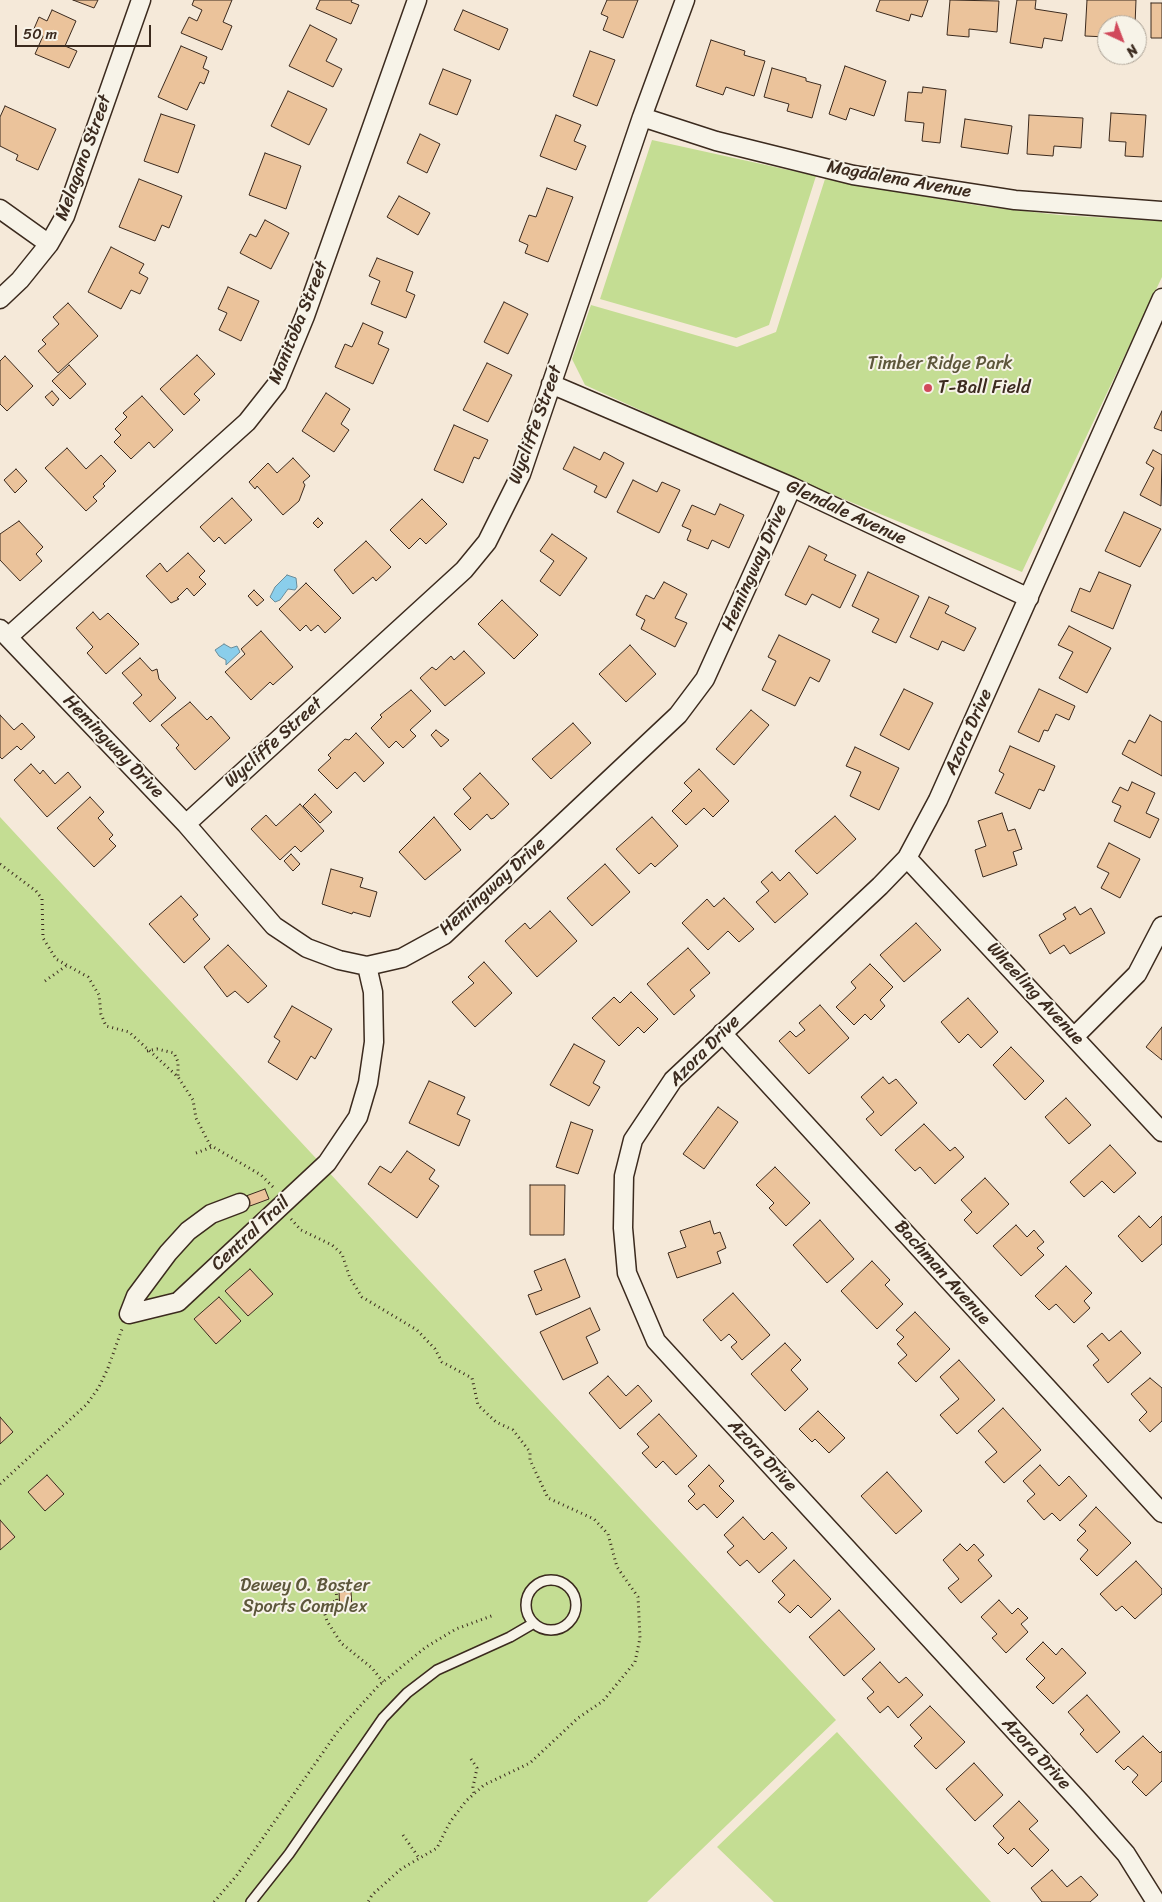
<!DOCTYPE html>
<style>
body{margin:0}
#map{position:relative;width:1162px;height:1902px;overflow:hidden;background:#f5e9d9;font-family:Sriracha,sans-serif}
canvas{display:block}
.north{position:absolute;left:1097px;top:15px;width:50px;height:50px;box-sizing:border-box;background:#f7f3e8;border:1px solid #aca397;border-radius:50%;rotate:137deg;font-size:14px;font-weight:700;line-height:20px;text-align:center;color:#3b2a1e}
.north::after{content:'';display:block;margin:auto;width:18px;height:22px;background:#d1495b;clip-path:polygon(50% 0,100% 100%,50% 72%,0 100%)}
.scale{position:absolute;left:15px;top:25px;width:136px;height:22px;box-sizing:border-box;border:2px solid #3b2a1e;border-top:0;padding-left:6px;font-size:15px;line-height:18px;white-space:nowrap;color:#3b2a1e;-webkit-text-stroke:4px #f7f3e8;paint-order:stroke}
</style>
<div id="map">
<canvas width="1162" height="1902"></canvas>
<div class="north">N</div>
<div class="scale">50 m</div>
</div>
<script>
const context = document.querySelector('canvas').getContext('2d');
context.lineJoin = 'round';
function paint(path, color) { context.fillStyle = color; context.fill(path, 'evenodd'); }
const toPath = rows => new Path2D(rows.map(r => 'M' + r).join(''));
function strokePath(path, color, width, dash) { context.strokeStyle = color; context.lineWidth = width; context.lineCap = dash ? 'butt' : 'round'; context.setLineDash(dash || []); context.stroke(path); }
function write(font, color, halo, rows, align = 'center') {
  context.font = font + ' Sriracha,sans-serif'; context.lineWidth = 4; context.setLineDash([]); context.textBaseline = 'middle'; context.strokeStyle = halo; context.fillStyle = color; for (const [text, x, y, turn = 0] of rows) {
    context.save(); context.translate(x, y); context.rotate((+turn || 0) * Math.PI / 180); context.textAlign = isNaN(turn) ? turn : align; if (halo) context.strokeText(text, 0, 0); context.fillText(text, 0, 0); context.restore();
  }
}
const green = toPath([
 [652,140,816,176,769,325,736,338,600,299],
 [825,179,981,206,1059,215,1162,221,1162,277,1022,572,770,469,585,385,572,359,591,305,737,347,776,332],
 [0,817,836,1720,647,1902,0,1902],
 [837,1732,991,1902,774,1902,717,1847]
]);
const water = toPath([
 [287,575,296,578,297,587,295,590,288,589,280,600,275,602,270,597,275,587,287,575],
 [224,644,231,648,237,646,240,652,226,665,226,660,219,656,215,650,224,644]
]);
const building = toPath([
 [73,0,98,0,94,8,73,0],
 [194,0,232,0,223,22,232,26,222,50,181,33,189,17,197,21,202,10,192,5,194,0],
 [320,0,352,0,351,2,359,5,351,24,316,9,320,0],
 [607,0,638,0,623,38,603,30,608,17,601,14,607,0],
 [880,0,928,0,922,17,911,14,909,21,876,11,880,0],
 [950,0,999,1,997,32,969,29,969,37,947,35,950,0],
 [1017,0,1036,0,1035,9,1067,14,1062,41,1044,38,1042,48,1010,43,1017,0],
 [1087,0,1136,0,1135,25,1107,25,1107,37,1085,36,1087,0],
 [1151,3,1162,3,1162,38,1151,38,1151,3],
 [52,10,76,21,65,46,77,51,69,68,35,54,43,36,33,31,39,17,47,21,52,10],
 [463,10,508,29,499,50,454,30,463,10],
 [310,25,337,39,326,61,342,69,333,87,289,66,310,25],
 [711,40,745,51,744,55,765,61,754,96,726,87,723,95,696,86,711,40],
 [181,46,207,57,203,68,209,71,204,84,200,82,187,110,158,97,181,46],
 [590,51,615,60,597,106,573,96,590,51],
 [845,66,886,81,874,116,850,108,846,120,829,114,845,66],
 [772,68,806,78,806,81,821,85,812,118,787,111,789,104,764,97,772,68],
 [443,69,471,80,457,115,429,104,443,69],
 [923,87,946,90,940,143,922,141,924,123,905,121,908,92,922,93,923,87],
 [288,91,327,109,309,145,271,126,288,91],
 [5,106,56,129,38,170,16,160,18,155,0,146,0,117,5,106],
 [1111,113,1146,115,1143,157,1125,156,1126,142,1109,141,1111,113],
 [161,114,195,125,178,173,144,161,161,114],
 [556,115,581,125,574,141,586,146,576,170,540,156,556,115],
 [1029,115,1083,118,1081,148,1054,146,1053,156,1027,154,1029,115],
 [965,119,1012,126,1008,154,961,147,965,119],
 [420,134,440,144,427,173,407,163,420,134],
 [265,153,301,166,286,209,249,195,265,153],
 [139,179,182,196,169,228,162,225,155,241,119,227,139,179],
 [547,188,573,197,548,262,525,253,528,245,519,241,529,215,536,217,547,188],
 [399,196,430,213,418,235,387,217,399,196],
 [265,220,289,233,271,269,240,253,250,234,256,237,265,220],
 [111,247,144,264,139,273,148,278,140,294,131,290,121,309,88,292,111,247],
 [377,258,413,272,406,291,415,295,406,318,371,304,380,281,369,276,377,258],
 [228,287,259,301,241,341,219,330,227,313,218,309,228,287],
 [504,302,528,314,508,354,484,342,504,302],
 [68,303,98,336,58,373,38,351,46,344,42,340,59,324,53,317,68,303],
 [363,323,383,332,378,344,389,349,373,384,335,367,345,344,352,347,363,323],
 [197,355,215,374,194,394,200,400,184,415,160,389,197,355],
 [5,356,33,386,7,411,0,404,0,361,5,356],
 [487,363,512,375,488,422,463,410,487,363],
 [69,365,86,384,70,399,52,381,69,365],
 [52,391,59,399,53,406,45,397,52,391],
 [326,393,350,409,341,424,349,430,334,452,302,431,326,393],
 [142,396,173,430,154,448,149,442,131,459,114,442,121,435,115,429,127,417,123,413,142,396],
 [1162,411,1162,431,1154,428,1162,411],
 [454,425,488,440,479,459,474,457,463,483,434,470,454,425],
 [574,447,600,460,604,452,624,463,606,498,594,492,597,486,563,469,574,447],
 [67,448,86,469,101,455,116,471,103,484,105,486,93,497,97,501,86,511,45,468,67,448],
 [1153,450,1162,455,1161,506,1140,495,1154,468,1146,463,1153,450],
 [293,458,310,476,303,482,305,485,299,501,283,515,257,486,255,489,249,482,268,463,277,473,293,458],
 [16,469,27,481,15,493,4,480,16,469],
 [633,480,657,492,662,482,680,490,659,533,617,512,633,480],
 [232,498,252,520,225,544,219,537,214,542,200,527,232,498],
 [422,499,447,524,426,544,420,538,409,549,390,530,422,499],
 [720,504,744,515,729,548,712,540,708,549,687,540,691,530,682,526,692,505,715,515,720,504],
 [1124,512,1161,529,1140,567,1105,551,1124,512],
 [318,518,323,523,318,528,313,523,318,518],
 [19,521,43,547,36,554,42,561,20,581,0,560,0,534,19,521],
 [552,534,587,558,560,596,540,581,554,561,540,551,552,534],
 [366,541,391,567,376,581,373,577,353,594,334,570,366,541],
 [809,546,827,555,824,560,856,575,840,608,812,594,806,605,785,595,809,546],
 [188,553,205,571,199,577,206,584,194,596,187,588,177,598,179,599,171,603,146,576,160,563,167,572,188,553],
 [868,572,919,596,896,643,872,632,879,619,852,606,868,572],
 [1099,572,1131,585,1113,629,1071,611,1080,588,1090,592,1099,572],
 [664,582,687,594,675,618,687,623,675,647,641,629,645,620,636,615,646,595,654,599,664,582],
 [306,583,341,618,325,633,318,625,311,631,306,625,300,631,279,609,306,583],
 [254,590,264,600,257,606,248,596,254,590],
 [929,597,949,606,945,613,976,628,964,651,942,641,938,650,910,637,929,597],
 [502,600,538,635,514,659,478,624,502,600],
 [93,612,100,620,108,613,139,644,106,674,87,653,93,647,76,628,93,612],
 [1069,626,1111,648,1087,693,1059,678,1073,652,1058,645,1069,626],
 [261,631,293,667,273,685,270,682,251,700,225,672,245,654,241,649,261,631],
 [779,635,830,660,819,682,810,677,795,706,762,690,776,661,768,657,779,635],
 [630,645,656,674,626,702,599,674,630,645],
 [464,651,485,673,445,706,420,678,432,667,436,670,451,656,454,660,464,651],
 [140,658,152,671,157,669,159,679,176,698,150,722,133,703,142,695,122,673,140,658],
 [904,689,933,703,909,750,880,735,904,689],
 [1039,689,1075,706,1069,720,1056,714,1048,731,1044,730,1039,742,1018,732,1039,689],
 [411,690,431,711,410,730,416,736,403,748,396,741,389,748,371,728,382,717,380,715,411,690],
 [190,702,207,720,211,716,230,738,195,770,176,748,179,745,161,725,190,702],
 [751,710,769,725,734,765,716,749,751,710],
 [0,715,14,730,22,723,35,737,21,750,17,746,2,759,0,757,0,715],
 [1150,715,1162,722,1162,776,1122,754,1129,740,1135,743,1150,715],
 [573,723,591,743,551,779,532,759,573,723],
 [436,730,449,740,441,747,431,735,436,730],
 [356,733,384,763,364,782,355,772,337,789,318,770,331,758,328,755,345,739,349,740,356,733],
 [1010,746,1055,766,1044,791,1039,789,1030,809,995,793,1004,774,999,771,1010,746],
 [855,747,899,768,879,810,850,796,861,772,846,766,855,747],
 [31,764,40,774,43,770,55,784,68,772,81,787,47,817,14,780,31,764],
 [699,769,729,801,713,817,704,808,686,825,672,811,692,791,684,783,699,769],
 [480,773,509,804,494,818,491,819,487,814,470,830,454,814,471,798,463,789,480,773],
 [1132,782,1155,793,1146,813,1159,819,1150,838,1114,821,1121,806,1112,802,1120,787,1128,791,1132,782],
 [315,794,332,812,320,823,303,806,315,794],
 [90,797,104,812,98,818,113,835,109,839,116,846,94,867,57,828,90,797],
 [300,804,324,831,301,852,295,846,280,860,251,829,266,815,276,826,300,804],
 [1002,813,1008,831,1015,829,1022,849,1013,852,1017,865,983,877,975,850,986,846,978,821,1002,813],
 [835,816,856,839,817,874,795,851,835,816],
 [434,817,461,850,425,880,399,852,434,817],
 [652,817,678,846,655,867,651,863,639,874,616,849,652,817],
 [1109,843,1140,859,1120,898,1101,888,1109,873,1097,867,1109,843],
 [291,854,300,864,293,871,284,861,291,854],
 [605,864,630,892,592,926,567,898,605,864],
 [331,869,363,878,360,887,377,892,370,917,353,912,352,914,322,904,331,869],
 [772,872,780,881,789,872,808,894,775,923,756,902,769,891,761,882,772,872],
 [181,896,198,915,193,919,210,939,184,963,149,924,181,896],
 [724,898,754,929,739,942,728,931,708,950,682,923,707,899,714,907,724,898],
 [1075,907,1080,915,1091,908,1105,933,1070,954,1064,945,1050,954,1039,935,1066,919,1063,914,1075,907],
 [550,911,577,941,537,977,505,941,525,923,530,929,550,911],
 [916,923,941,950,904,982,880,955,916,923],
 [228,945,267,986,248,1003,235,991,227,997,204,967,228,945],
 [688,948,710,973,690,990,695,996,674,1015,647,984,688,948],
 [484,962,512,993,475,1027,452,1002,474,983,468,977,484,962],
 [870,964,893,987,880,1000,885,1006,871,1020,865,1014,854,1025,836,1007,856,988,851,982,870,964],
 [631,992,658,1019,644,1033,638,1027,619,1046,592,1018,614,997,620,1003,631,992],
 [968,998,998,1032,981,1048,968,1034,959,1043,941,1022,968,998],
 [820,1005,849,1038,809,1074,779,1041,790,1031,796,1037,805,1030,799,1023,820,1005],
 [292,1006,332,1029,315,1059,311,1056,297,1080,268,1062,280,1041,274,1037,292,1006],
 [1162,1027,1162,1060,1146,1047,1162,1027],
 [574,1044,605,1061,593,1083,600,1087,589,1106,550,1085,574,1044],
 [1011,1047,1044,1081,1025,1100,993,1065,1011,1047],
 [883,1077,889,1084,896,1079,917,1103,881,1136,866,1119,874,1112,861,1097,883,1077],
 [429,1081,465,1097,457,1114,470,1120,459,1146,409,1123,429,1081],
 [1066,1098,1091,1125,1069,1144,1045,1117,1066,1098],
 [718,1107,738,1122,704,1169,683,1154,718,1107],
 [571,1122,593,1130,578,1174,556,1167,571,1122],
 [924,1124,950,1151,955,1147,964,1157,935,1184,920,1167,915,1171,895,1150,924,1124],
 [1110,1145,1136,1173,1114,1193,1102,1181,1084,1197,1070,1182,1110,1145],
 [407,1151,435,1170,429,1179,439,1186,417,1218,368,1184,380,1166,391,1173,407,1151],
 [775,1167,810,1203,786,1226,769,1208,774,1203,756,1185,775,1167],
 [985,1178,1009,1204,977,1234,964,1220,972,1212,961,1200,985,1178],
 [530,1185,565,1185,564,1235,530,1235,530,1185],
 [265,1189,269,1199,250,1206,246,1196,265,1189],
 [1139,1216,1150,1228,1162,1216,1162,1244,1142,1262,1118,1236,1139,1216],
 [820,1220,854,1259,827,1283,793,1245,820,1220],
 [710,1221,714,1234,720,1232,726,1248,717,1252,721,1263,677,1278,668,1253,686,1247,680,1231,710,1221],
 [1016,1225,1027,1237,1034,1230,1044,1242,1037,1248,1044,1255,1021,1276,993,1246,1016,1225],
 [565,1259,580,1297,536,1315,528,1295,542,1290,534,1271,565,1259],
 [872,1261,890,1280,885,1285,903,1304,877,1329,841,1291,872,1261],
 [1066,1266,1092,1293,1084,1301,1090,1308,1074,1323,1056,1304,1049,1310,1035,1296,1066,1266],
 [250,1269,273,1294,248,1316,225,1291,250,1269],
 [733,1293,770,1335,742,1360,731,1347,737,1342,729,1334,721,1341,703,1320,733,1293],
 [219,1297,241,1321,216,1344,194,1319,219,1297],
 [590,1308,600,1330,586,1337,598,1363,563,1380,540,1332,590,1308],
 [915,1312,950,1349,916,1382,898,1363,907,1355,897,1344,904,1337,896,1330,915,1312],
 [1121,1331,1141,1353,1108,1383,1093,1365,1099,1360,1087,1346,1102,1333,1109,1341,1121,1331],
 [785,1343,801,1360,791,1370,808,1389,785,1411,751,1374,785,1343],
 [959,1360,995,1400,957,1434,940,1415,959,1399,940,1377,959,1360],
 [608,1376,626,1396,638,1385,652,1401,620,1429,589,1393,608,1376],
 [1150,1378,1162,1388,1162,1421,1150,1432,1139,1420,1147,1412,1131,1394,1150,1378],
 [1003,1408,1041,1450,1004,1483,985,1462,997,1452,978,1431,1003,1408],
 [818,1411,845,1438,829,1453,815,1439,812,1442,799,1429,818,1411],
 [659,1414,697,1456,676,1475,663,1461,656,1468,642,1453,649,1447,637,1434,659,1414],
 [0,1417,13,1432,0,1444,0,1417],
 [709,1465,724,1481,719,1486,734,1501,717,1518,704,1504,697,1510,688,1501,695,1494,688,1486,709,1465],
 [1040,1465,1059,1486,1069,1476,1087,1496,1060,1521,1052,1513,1044,1520,1027,1501,1035,1494,1023,1481,1040,1465],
 [887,1472,922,1511,896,1534,861,1496,887,1472],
 [47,1475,64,1494,45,1511,28,1492,47,1475],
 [1096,1507,1131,1543,1097,1576,1080,1559,1088,1550,1077,1540,1086,1531,1079,1525,1096,1507],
 [743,1517,764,1540,772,1532,787,1548,759,1573,747,1560,740,1566,727,1552,734,1546,724,1535,743,1517],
 [0,1520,15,1537,0,1550,0,1520],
 [960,1544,967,1551,974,1544,984,1555,978,1560,992,1576,961,1603,948,1588,959,1579,943,1560,960,1544],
 [794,1560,831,1599,811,1618,798,1605,790,1613,778,1602,785,1595,772,1581,794,1560],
 [1136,1561,1162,1589,1162,1594,1135,1619,1122,1606,1116,1611,1100,1594,1136,1561],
 [351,1591,352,1609,340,1610,339,1592,351,1591],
 [999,1600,1012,1614,1018,1608,1028,1618,1021,1624,1028,1632,1006,1653,992,1638,997,1634,981,1617,999,1600],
 [839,1610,875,1649,844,1676,809,1637,839,1610],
 [1043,1642,1056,1655,1062,1648,1086,1673,1053,1704,1036,1687,1045,1678,1026,1659,1043,1642],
 [880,1662,899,1683,906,1677,923,1695,898,1718,888,1706,880,1713,867,1698,874,1692,862,1679,880,1662],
 [1087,1695,1120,1732,1097,1753,1080,1734,1084,1730,1068,1712,1087,1695],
 [930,1706,965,1742,936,1769,914,1746,922,1738,910,1725,930,1706],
 [1143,1736,1160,1753,1162,1751,1162,1781,1146,1796,1132,1782,1138,1775,1128,1766,1124,1770,1115,1761,1143,1736],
 [974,1763,1003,1795,975,1821,946,1789,974,1763],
 [1019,1801,1038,1821,1029,1829,1049,1850,1032,1867,1014,1848,1008,1854,998,1844,1004,1838,993,1826,1019,1801],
 [1052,1870,1067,1887,1081,1876,1098,1895,1090,1902,1042,1902,1031,1888,1052,1870]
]);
const path = toPath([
 [0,864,36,891,42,899,43,938,56,959,88,977,99,995,101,1014,106,1026,129,1032,178,1077,193,1100,196,1118,210,1145,261,1175,275,1189],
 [45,981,66,966],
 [147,1051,157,1049,174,1053,178,1062,178,1076],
 [196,1153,212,1147],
 [291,1219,301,1230,332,1245,342,1254,350,1278,362,1297,417,1330,435,1349,442,1362,472,1378,478,1405,496,1422,513,1430,530,1452,530,1460,548,1498,594,1519,608,1534,617,1567,638,1597,640,1638,635,1662,603,1701,578,1718,530,1763,484,1785,466,1801,450,1822,437,1848,401,1869,372,1895,368,1902],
 [0,1484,87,1404,99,1387,108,1368,122,1329],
 [351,1587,336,1589,337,1601,326,1603,324,1611,327,1621,341,1643,372,1668,383,1682],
 [337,1601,338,1609],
 [471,1759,477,1768,473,1787,474,1793],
 [403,1835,419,1858],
 [214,1902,237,1875,338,1731,378,1686,426,1647,456,1629,494,1615]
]);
const service = toPath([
 '526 1605a25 25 0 1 1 50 0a25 25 0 1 1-50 0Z',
 [251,1902,289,1854,383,1718,407,1693,437,1670,510,1637,534,1623]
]);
const minor = toPath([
 [642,117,716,141,853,175,1015,200,1162,211],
 [0,209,49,244],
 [0,299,20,280,49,244,65,216,141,0],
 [551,384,792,487,1029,598],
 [0,629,186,824,274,926,307,948,339,960,367,966,402,958,444,935,678,715,705,679,792,487],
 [8,637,247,422,277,384,305,316,417,0],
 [186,824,464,570,487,542,521,474,642,117,685,0],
 [907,858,1162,1132],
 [722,1033,1162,1513],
 [1075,1036,1137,974,1162,926],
 [240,1203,211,1214,188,1231,168,1253,136,1296,129,1314,178,1302,327,1163,358,1117,368,1083,374,1042,373,992,367,966],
 [1156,1902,1126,1854,1081,1803,656,1341,627,1273,623,1228,624,1176,633,1140,673,1080,880,886,907,858,938,800,1162,298]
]);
const markers = [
 [928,388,5,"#d1495b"]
];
const streetNames = [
 ["Melagano Street",84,158,-70],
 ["Magdalena Avenue",899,180,10],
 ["Manitoba Street",299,323,-68],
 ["Wycliffe Street",536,425,-70],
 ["Glendale Avenue",846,513,25],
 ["Hemingway Drive",755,568,-66],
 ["Azora Drive",969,732,-66],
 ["Wycliffe Street",274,743,-42],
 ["Hemingway Drive",113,747,46],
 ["Hemingway Drive",493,887,-42],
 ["Wheeling Avenue",1035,994,47],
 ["Azora Drive",705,1051,-45],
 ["Central Trail",251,1234,-43],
 ["Bachman Avenue",942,1273,48],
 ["Azora Drive",762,1456,47],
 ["Azora Drive",1036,1754,47]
];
const parkNames = [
 ["Timber Ridge Park",940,364],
 ["Dewey O. Boster",305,1586],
 ["Sports Complex",305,1607]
];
const poiNames = [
 ["T-Ball Field",938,388]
];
paint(green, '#c4dd93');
paint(water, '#8aceeb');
strokePath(water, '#6a8c99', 1);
paint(building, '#ebc39b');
strokePath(building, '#3b2a1e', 1);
strokePath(service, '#3b2a1e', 12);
strokePath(minor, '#3b2a1e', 21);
strokePath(path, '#3b2a1e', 3, [1, 4]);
strokePath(service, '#f7f3e8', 9);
strokePath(minor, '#f7f3e8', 18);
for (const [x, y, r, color] of markers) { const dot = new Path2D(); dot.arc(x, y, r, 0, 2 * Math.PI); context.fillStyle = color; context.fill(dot); strokePath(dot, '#f7f3e8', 2); }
write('18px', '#3b2a1e', '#f7f3e8', streetNames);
write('18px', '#5d573b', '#f7f3e8', parkNames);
write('18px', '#3b2a1e', '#f7f3e8', poiNames, 'left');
</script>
